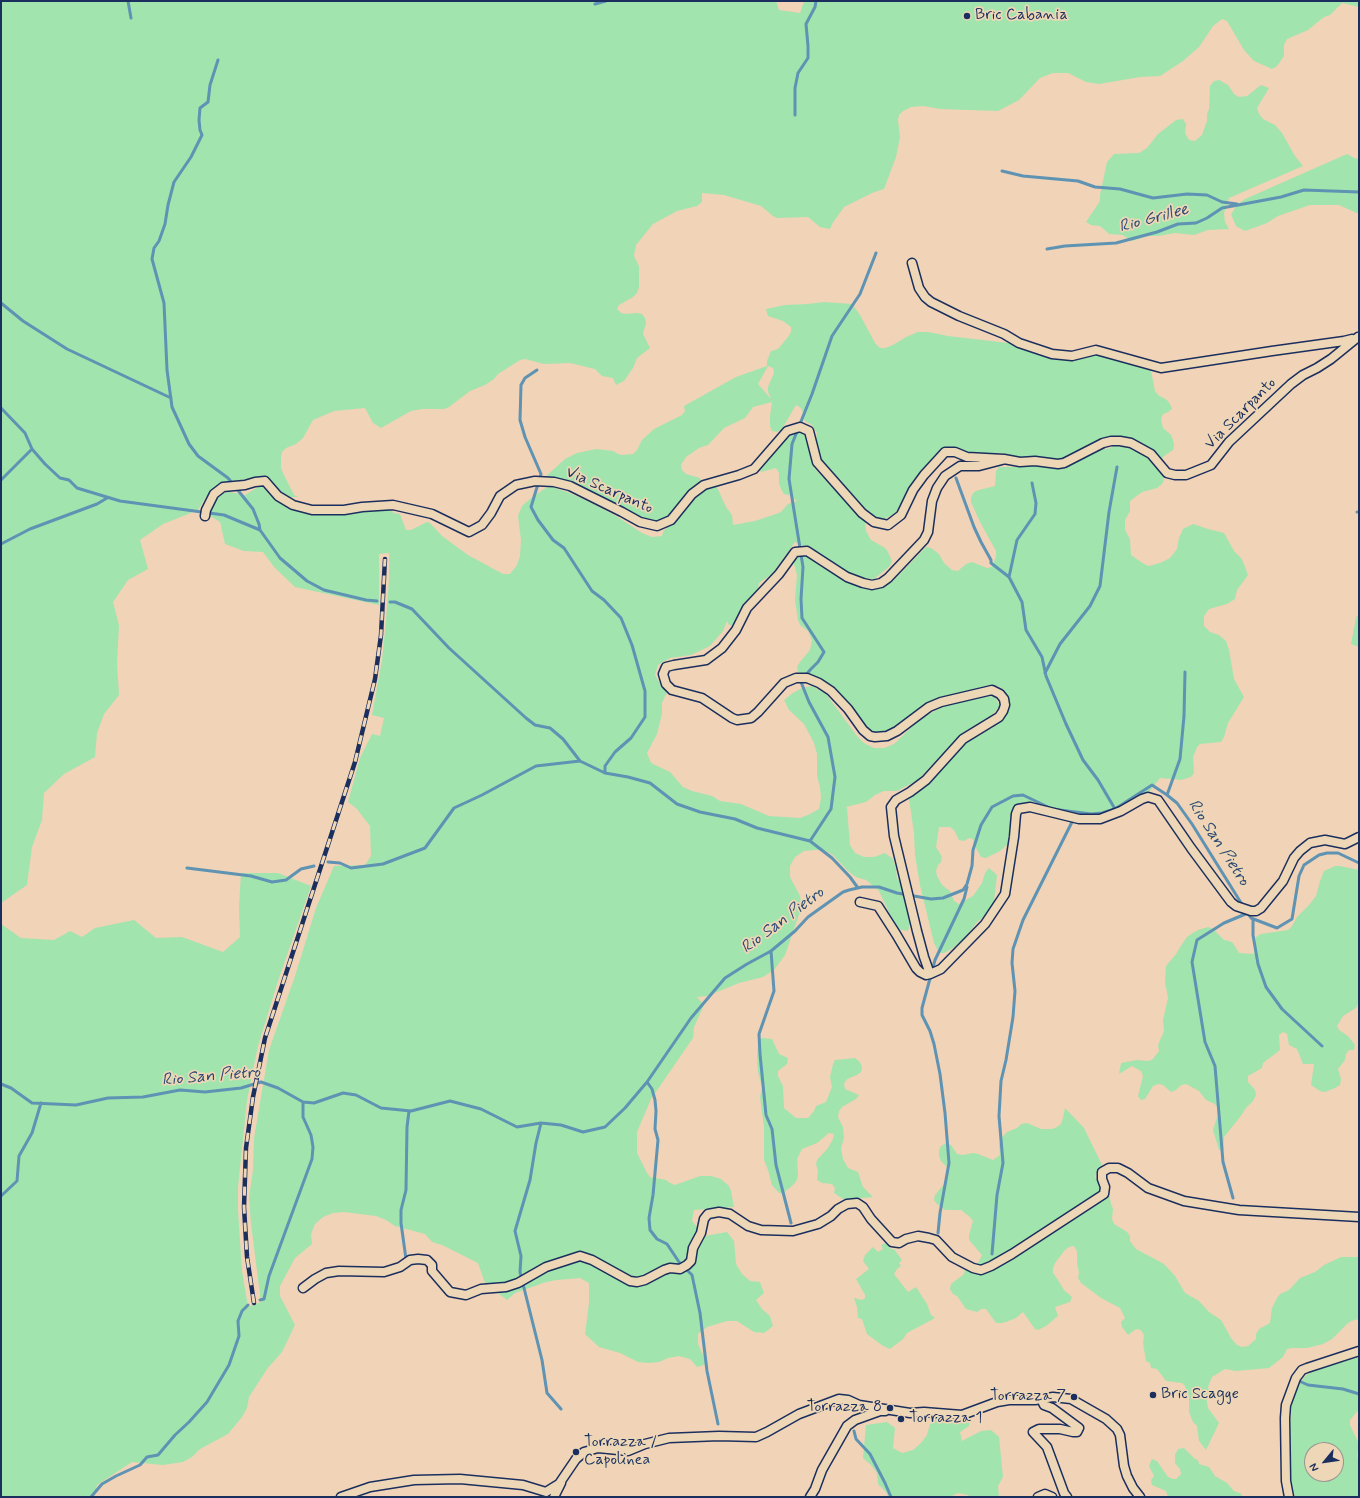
<!DOCTYPE html>
<style>
body{margin:0}
#map{position:relative;width:1360px;height:1498px;overflow:hidden;background:#f1d3b7;font-family:Mynerve,sans-serif}
canvas{display:block}
.frame{position:absolute;inset:0;border:2px solid #1b2f5e;pointer-events:none}
.north{position:absolute;left:1304px;top:1442px;width:40px;height:40px;box-sizing:border-box;background:#eed7b6;border:1px solid #9a9493;border-radius:50%;rotate:241deg;font-size:11px;font-weight:700;line-height:16px;text-align:center;color:#1b2f5e}
.north::after{content:'';display:block;margin:auto;width:14px;height:18px;background:#1b2f5e;clip-path:polygon(50% 0,100% 100%,50% 72%,0 100%)}
</style>
<div id="map">
<canvas width="1360" height="1498"></canvas>
<div class="frame"></div>
<div class="north">N</div>
</div>
<script>
const context = document.querySelector('canvas').getContext('2d');
context.lineJoin = 'round';
function paint(path, color) { context.fillStyle = color; context.fill(path, 'evenodd'); }
const toPath = rows => new Path2D(rows.map(r => 'M' + r).join(''));
function strokePath(path, color, width, dash) { context.strokeStyle = color; context.lineWidth = width; context.lineCap = dash ? 'butt' : 'round'; context.setLineDash(dash || []); context.stroke(path); }
function write(font, color, halo, rows, align = 'center') {
  context.font = font + ' Mynerve,sans-serif'; context.lineWidth = 3.5; context.setLineDash([]); context.textBaseline = 'middle'; context.strokeStyle = halo; context.fillStyle = color; for (const [text, x, y, turn = 0] of rows) {
    context.save(); context.translate(x, y); context.rotate((+turn || 0) * Math.PI / 180); context.textAlign = isNaN(turn) ? turn : align; if (halo) context.strokeText(text, 0, 0); context.fillText(text, 0, 0); context.restore();
  }
}
const green = toPath([
 [1,1,776,1,779,10,800,13,804,1,1359,1,1359,7,1342,3,1330,15,1324,17,1308,30,1287,39,1284,45,1284,56,1277,66,1272,69,1254,61,1244,50,1227,21,1222,19,1213,26,1199,47,1183,61,1160,76,1140,77,1099,84,1086,82,1068,73,1053,73,1040,78,1019,100,998,111,940,109,923,106,911,107,903,111,899,115,898,120,900,137,896,157,884,189,872,193,844,207,832,224,830,229,820,227,808,217,777,218,773,216,761,206,724,195,702,193,702,202,697,206,677,211,653,224,636,245,634,256,639,266,639,287,637,293,633,297,619,305,617,309,621,313,626,314,637,313,642,314,645,318,646,323,643,334,650,348,637,358,633,368,624,381,616,385,613,378,602,376,595,369,570,363,544,364,525,359,520,360,498,374,494,379,485,385,470,391,449,407,444,409,422,409,411,411,381,428,373,423,365,408,334,411,313,420,303,438,296,444,286,448,282,452,281,457,281,468,283,473,294,495,298,497,285,497,267,478,256,477,221,484,208,494,198,510,163,524,140,540,148,569,128,580,113,602,119,625,117,664,119,695,104,714,97,733,95,757,64,774,44,793,42,820,32,847,27,885,1,903],
 [1219,80,1228,85,1234,94,1239,97,1247,96,1261,85,1269,88,1257,108,1259,114,1263,119,1275,125,1282,133,1295,156,1303,166,1229,198,1224,213,1225,222,1229,229,1208,230,1194,235,1175,233,1158,236,1148,236,1132,241,1123,235,1109,234,1100,226,1091,225,1086,222,1100,201,1100,195,1107,162,1114,154,1139,153,1147,148,1158,134,1176,120,1183,119,1186,124,1185,133,1189,140,1195,141,1202,135,1207,121,1207,114,1209,109,1210,86,1214,81],
 [1347,154,1354,158,1359,159,1359,214,1339,205,1310,205,1278,216,1267,223,1245,231,1236,226,1231,214,1238,204,1245,199],
 [824,302,852,304,860,315,875,343,880,348,885,348,893,345,906,337,918,332,928,332,948,336,1017,344,1047,353,1089,353,1102,355,1146,369,1151,371,1155,391,1158,395,1167,400,1170,404,1172,409,1168,412,1163,414,1161,419,1163,428,1171,435,1173,440,1174,445,1173,450,1164,456,1161,460,1152,451,1143,444,1130,439,1054,461,1031,456,1021,458,1001,453,968,453,952,447,945,448,938,452,912,484,900,508,893,515,880,520,867,513,823,464,814,446,817,433,811,424,806,422,803,418,803,413,801,408,796,405,782,429,777,432,772,431,770,426,770,416,772,402,753,407,745,418,724,428,708,445,699,448,686,457,681,465,682,470,686,474,700,478,701,483,673,514,659,523,642,519,628,511,554,477,544,478,565,459,577,453,596,449,613,451,618,454,622,455,633,454,637,450,642,440,654,429,682,415,685,411,684,406,736,377,767,366,767,361,771,351,778,349,788,337,791,332,791,327,783,321,768,316,766,309,785,305,808,304],
 [768,366,773,368,774,373,768,387,768,392,771,399,758,384],
 [800,431,804,434,806,439,812,463,814,468,865,521,866,531,871,540,885,548,888,552,892,561,890,566,874,579,859,578,848,573,810,549,795,542,772,574,759,583,758,589,745,605,732,626,729,625,727,621,723,631,710,646,691,655,670,658,658,665,655,675,661,685,668,690,662,703,662,714,657,734,647,753,651,763,670,772,683,787,692,791,712,796,720,801,741,804,769,816,800,818,810,814,819,809,821,798,820,787,817,776,817,754,814,743,804,724,789,710,784,700,793,693,802,688,812,686,826,694,857,736,864,743,874,748,884,748,894,744,917,722,929,714,947,705,988,696,995,697,1000,706,990,717,962,733,918,780,897,791,884,791,875,795,866,802,846,807,847,808,850,845,855,853,864,857,874,857,885,853,893,859,896,869,897,879,905,882,910,922,908,931,901,930,893,921,879,891,866,880,856,877,848,871,833,855,824,850,814,850,804,851,795,857,790,866,790,877,800,896,802,906,785,955,774,970,763,977,739,983,707,996,697,997,704,1005,694,1027,693,1038,651,1099,637,1132,637,1153,647,1173,650,1177,666,1180,670,1183,675,1185,700,1176,711,1176,721,1179,729,1186,731,1191,734,1207,694,1210,692,1221,705,1236,727,1232,734,1241,736,1264,742,1274,750,1281,760,1282,764,1293,756,1300,762,1309,770,1316,773,1326,764,1333,754,1332,737,1321,727,1321,707,1327,698,1334,698,1344,707,1364,697,1367,690,1359,679,1356,668,1358,659,1362,649,1363,638,1362,620,1353,599,1347,585,1334,589,1303,589,1283,580,1278,557,1280,546,1282,515,1293,507,1300,485,1283,478,1263,442,1245,432,1242,425,1234,395,1226,386,1220,376,1216,344,1212,333,1213,323,1217,315,1224,311,1234,312,1244,295,1258,280,1286,280,1296,295,1325,282,1352,267,1369,249,1397,247,1408,242,1417,228,1434,200,1449,192,1457,183,1462,163,1465,132,1462,97,1485,94,1497,1,1497,1,924,21,938,54,940,70,931,82,937,95,928,134,920,156,938,182,937,223,952,240,937,239,907,241,873,278,873,311,886,278,981,258,1046,247,1100,238,1187,238,1210,242,1271,248,1307,261,1302,251,1224,249,1197,253,1170,254,1138,269,1050,295,976,316,908,334,866,365,865,371,856,370,826,356,808,348,802,360,758,372,734,380,736,384,718,372,715,382,660,386,621,389,579,389,553,379,554,379,605,295,587,274,567,263,552,244,551,225,544,220,522,207,514,215,498,219,494,229,492,245,495,258,487,263,487,270,495,292,508,375,507,390,510,394,513,400,514,406,530,411,530,427,522,430,523,442,536,468,555,503,574,510,574,517,565,520,556,521,540,518,516,522,506,530,499,547,487,552,487,567,492,590,502,616,516,642,533,652,537,662,536,663,532,687,503,705,487,716,485,726,507,732,515,733,525,755,521,776,514,781,512,788,504,797,501,789,495,784,494,781,489,779,483,779,473,776,468,761,472,759,467,787,434],
 [1115,446,1130,448,1143,454,1154,463,1163,475,1164,480,1162,484,1157,488,1142,492,1130,501,1130,511,1125,520,1125,530,1130,539,1131,555,1144,564,1149,566,1160,563,1170,558,1174,553,1177,549,1179,538,1183,529,1193,524,1208,529,1224,533,1234,551,1241,558,1244,564,1248,575,1237,590,1235,599,1227,604,1209,609,1204,616,1204,626,1210,632,1219,635,1226,641,1229,650,1234,679,1244,697,1228,723,1224,737,1221,742,1200,744,1197,747,1193,757,1194,773,1191,777,1181,780,1160,778,1149,792,1125,806,1101,817,1077,816,1034,805,1012,812,1008,844,1000,851,986,858,981,857,974,844,973,839,969,838,964,841,959,840,954,830,950,827,939,827,936,847,942,857,941,862,938,865,936,871,937,876,942,885,950,891,954,901,959,904,973,896,982,883,985,873,989,868,997,875,994,901,992,906,987,915,978,921,965,938,953,948,944,953,939,953,934,943,920,885,915,855,914,833,909,799,958,747,992,728,1001,720,1009,705,1008,697,1004,690,998,686,983,687,924,704,893,729,879,734,870,732,837,690,817,677,798,672,797,667,800,662,810,650,812,640,808,631,800,625,798,620,795,600,797,575,793,560,796,556,803,553,808,555,817,564,849,582,872,589,885,585,893,581,926,547,931,548,939,554,944,563,952,570,958,571,966,564,972,562,987,568,992,567,996,557,996,551,980,522,971,502,971,497,974,492,979,490,995,486,996,471,999,467,1016,467,1025,463,1056,467,1100,448,1107,449],
 [1359,613,1359,647,1351,644,1356,618],
 [1335,866,1340,866,1359,870,1358,1003,1356,1008,1343,1016,1337,1026,1339,1030,1348,1036,1355,1045,1354,1050,1349,1050,1346,1054,1345,1060,1338,1069,1341,1079,1340,1085,1335,1088,1325,1092,1320,1091,1311,1085,1314,1064,1303,1064,1297,1049,1289,1045,1287,1034,1283,1032,1279,1035,1280,1050,1263,1063,1262,1068,1248,1076,1248,1082,1255,1090,1256,1095,1253,1101,1246,1108,1240,1117,1224,1137,1224,1150,1219,1150,1213,1130,1218,1114,1218,1109,1215,1104,1206,1100,1199,1091,1186,1084,1181,1085,1176,1090,1171,1092,1163,1085,1158,1084,1153,1086,1145,1099,1141,1100,1138,1096,1143,1076,1141,1071,1132,1066,1119,1074,1121,1063,1137,1060,1147,1061,1152,1060,1159,1051,1158,1045,1164,1031,1163,1020,1168,998,1165,982,1166,966,1176,954,1184,941,1188,936,1198,930,1208,927,1213,929,1224,940,1229,941,1233,943,1239,953,1254,954,1256,937,1261,934,1288,930,1292,926,1297,917,1309,905,1316,896,1320,881,1324,871],
 [762,1038,772,1039,779,1054,788,1058,787,1064,778,1071,778,1076,783,1086,784,1108,796,1118,808,1118,814,1111,816,1106,826,1102,832,1087,830,1077,833,1064,835,1060,855,1058,860,1062,862,1067,861,1072,857,1075,847,1079,844,1084,845,1089,859,1095,856,1099,842,1107,839,1111,838,1117,843,1127,844,1138,841,1148,843,1159,848,1168,858,1172,863,1187,873,1197,852,1199,843,1199,834,1193,835,1188,832,1184,822,1183,817,1180,818,1170,816,1165,817,1160,828,1148,833,1139,834,1134,829,1133,817,1143,802,1149,797,1159,798,1175,797,1180,793,1185,783,1193,779,1193,772,1185,768,1170,764,1160,764,1127,760,1097,762,1087,758,1072,757,1057,758,1041],
 [1065,1108,1084,1128,1102,1165,1095,1176,1101,1189,1099,1194,1098,1201,1103,1200,1109,1195,1111,1204,1113,1209,1112,1219,1114,1224,1127,1232,1130,1236,1130,1241,1136,1249,1164,1264,1175,1276,1185,1293,1199,1301,1209,1312,1221,1320,1231,1338,1237,1345,1242,1347,1248,1346,1256,1339,1256,1334,1259,1329,1270,1323,1272,1308,1277,1298,1280,1294,1289,1290,1300,1278,1315,1272,1324,1265,1341,1257,1359,1257,1359,1319,1351,1321,1347,1324,1332,1339,1323,1344,1307,1348,1292,1348,1287,1349,1283,1357,1269,1368,1236,1371,1225,1369,1212,1377,1208,1387,1210,1393,1207,1397,1207,1403,1208,1408,1219,1423,1206,1450,1199,1441,1197,1426,1193,1422,1189,1412,1189,1396,1185,1386,1182,1383,1166,1381,1157,1369,1151,1368,1150,1363,1146,1361,1143,1343,1144,1335,1141,1330,1136,1329,1128,1335,1122,1327,1121,1322,1125,1318,1120,1308,1101,1298,1081,1283,1078,1278,1079,1273,1077,1262,1077,1251,1074,1246,1069,1247,1065,1250,1055,1263,1053,1268,1053,1273,1056,1277,1064,1290,1072,1297,1070,1302,1055,1307,1058,1316,1046,1326,1038,1330,1035,1329,1023,1312,1016,1318,1006,1322,1001,1323,996,1323,986,1309,981,1309,977,1312,966,1309,957,1296,953,1294,950,1289,951,1284,964,1274,965,1269,977,1265,982,1255,969,1240,969,1235,973,1221,970,1217,961,1210,945,1210,937,1204,934,1200,935,1195,945,1183,948,1173,948,1168,941,1161,939,1156,939,1151,941,1146,946,1143,951,1145,957,1154,963,1155,973,1153,978,1154,993,1160,1000,1155,999,1145,1000,1140,1007,1132,1017,1128,1021,1124,1027,1123,1041,1129,1052,1129,1057,1127,1061,1124,1063,1118],
 [886,1243,891,1249,894,1249,902,1260,899,1263,901,1266,897,1269,894,1274,908,1292,916,1287,927,1304,931,1315,935,1318,907,1333,903,1339,890,1349,883,1346,867,1334,862,1319,858,1318,857,1307,854,1298,862,1300,865,1298,865,1295,856,1279,869,1269,863,1261,865,1255,873,1247,878,1252,883,1249,881,1245],
 [1359,1357,1359,1409,1350,1420,1350,1425,1359,1444,1357,1456,1359,1461,1359,1497,1295,1497,1292,1486,1289,1468,1290,1423,1292,1404,1297,1388,1305,1376,1312,1371],
 [1312,1450,1336,1450,1336,1474,1312,1474],
 [938,1417,970,1419,969,1426,960,1432,962,1441,981,1431,991,1430,999,1437,1003,1477,998,1486,999,1497,970,1497,968,1495,958,1493,950,1497,888,1497,886,1492,878,1484,877,1473,871,1465,863,1458,866,1425,887,1422,895,1428,893,1448,902,1453,913,1450,921,1443,927,1435,930,1424],
 [1184,1448,1195,1459,1198,1460,1199,1464,1209,1467,1215,1476,1227,1483,1234,1491,1242,1494,1241,1497,1168,1497,1166,1491,1152,1485,1151,1480,1154,1476,1149,1466,1152,1459,1157,1461,1168,1477,1173,1479,1176,1479,1181,1474,1180,1469,1175,1463,1175,1455,1178,1449]
]);
const stream = toPath([
 [128,1,131,18],
 [595,4,606,1],
 [218,60,210,85,208,102,200,108,199,120,200,130,202,135,191,157,174,182,168,205,165,224,159,241,154,248,152,259,164,303,167,370,172,407,189,444,198,456,228,478,253,509,259,524,260,530],
 [795,115,795,88,798,73,808,58,808,46,806,24,815,7,816,1],
 [1002,171,1023,176,1078,181,1095,187,1120,189,1153,198,1187,194,1207,195,1222,202,1237,204],
 [1047,249,1065,246,1116,243,1157,232,1178,224,1196,223,1207,218,1222,208,1281,197,1304,190,1359,192],
 [1,303,23,321,67,349,171,398],
 [537,370,525,378,521,385,520,420,525,437,541,474,531,507,538,520,553,540,564,548,592,591,604,600,621,618,632,645,645,691,645,717,631,738,615,752,605,766,605,773],
 [1,408,25,433,32,449,45,464,60,478,69,480,77,488,120,501,224,515,260,530,280,558,307,581,324,590,366,600,377,601],
 [956,478,974,527,981,542,991,560,991,563,1009,577],
 [1,480,32,449],
 [1032,483,1036,503,1035,514,1017,540,1009,577,1022,602,1026,630,1042,657,1046,676,1066,724,1083,760,1098,780,1115,809],
 [1357,512,1359,512],
 [1,544,30,529,97,504,107,498],
 [390,602,395,602,412,609,449,648,526,718,535,725,550,728,563,739,580,761,605,773,628,777,650,783,677,804,700,812,735,819,757,828,810,841,832,858,850,877,858,888],
 [1045,673,1060,644,1090,606,1100,586,1109,512,1117,467],
 [1167,795,1180,759,1184,716,1185,672],
 [810,841,831,809,835,777,828,737,809,702,801,682,810,670,818,662,824,652,802,618,801,599,803,567,789,479,792,444,812,394,832,336,860,294,876,253],
 [328,862,340,863,351,868,383,864,425,848,454,808,482,795,536,766,580,761],
 [187,868,251,876,272,882,286,880,301,869,314,866],
 [1246,911,1251,918,1277,928,1292,919,1299,876,1304,865,1319,855,1327,853,1338,853,1359,863],
 [1253,919,1253,935,1258,964,1266,987,1282,1009,1322,1046],
 [771,951,774,991,759,1034,760,1054,766,1115,772,1129,776,1165,791,1223],
 [647,1082,652,1089,655,1100,656,1111,655,1129,658,1140,653,1195,649,1218,650,1230,657,1239,667,1244,679,1262,692,1275,700,1313,707,1371,718,1424],
 [1,1084,11,1088,32,1103,76,1105,108,1098,143,1097,180,1090,205,1092,241,1088,261,1082,278,1088,303,1102,314,1103,343,1093,356,1095,381,1108,411,1111,450,1101,481,1109,517,1127,541,1123,561,1125,583,1132,605,1127,625,1108,647,1082,691,1018,725,978,747,964,771,951,795,931,808,917,843,892,849,890,862,887,879,887,897,893,931,899,943,898,963,890,967,884,972,866,973,850,981,825,992,807,1013,796,1023,795,1052,809,1091,814,1102,813,1115,809,1152,785,1167,795,1177,803,1192,824,1243,906],
 [541,1123,536,1143,530,1180,515,1231,521,1256,520,1272,542,1360,547,1393,561,1409],
 [1,1196,17,1181,19,1156,32,1133,41,1103],
 [1233,1198,1223,1162,1215,1066,1205,1042,1192,962,1197,940,1224,923,1248,913],
 [938,1233,940,1213,949,1163,945,1113,940,1074,934,1044,930,1031,922,1015,922,1008,935,960,964,899,967,887],
 [992,1254,997,1195,1003,1163,999,1116,1001,1081,1006,1060,1013,1017,1015,991,1012,963,1013,949,1023,920,1074,818],
 [406,1259,401,1223,401,1210,406,1190,407,1127,409,1111],
 [260,1300,264,1299,269,1276,312,1159,313,1147,311,1135,303,1117,303,1102],
 [1299,1381,1308,1385,1343,1389,1359,1394],
 [854,1431,856,1439,870,1454,885,1483,891,1497],
 [91,1497,102,1484,116,1476,140,1465,147,1457,158,1455,175,1435,189,1422,207,1402,229,1365,239,1336,238,1321,242,1311,248,1305]
]);
const minor = toPath([
 [912,263,919,288,925,297,931,302,959,316,1004,334,1019,343,1052,354,1072,356,1096,350,1161,368,1272,351,1344,341,1352,339],
 [205,516,206,510,214,494,223,487,245,485,255,482,265,481,278,496,293,505,312,510,344,510,362,507,393,505,432,514,469,532,482,525,491,513,500,496,516,485,535,481,554,482,570,486,622,512,640,522,657,526,671,520,692,494,704,485,739,475,754,469,787,431,800,427,809,431,817,462,862,513,874,522,888,525,901,515,913,490,924,475,945,452,955,452,967,457,1004,459,1020,462,1035,461,1058,464,1064,463,1103,443,1111,441,1120,441,1131,443,1151,454,1167,473,1175,475,1186,475,1211,465,1229,442,1291,384,1303,375,1317,368,1331,359,1358,337],
 [860,902,878,906,896,934,916,968,920,972,926,975,930,974,941,969,985,924,1005,894,1014,837,1016,814,1018,809,1030,807,1079,819,1100,819,1121,811,1142,799,1148,797,1158,800,1191,848,1231,902,1236,906,1251,911,1256,911,1261,908,1283,881,1294,858,1300,851,1310,843,1325,840,1345,844,1359,837],
 [930,974,924,957,917,931,894,836,891,807,896,800,910,792,926,780,963,739,999,717,1003,711,1005,705,1004,699,1000,694,992,690,941,702,929,707,897,731,887,736,875,737,870,736,863,730,848,709,831,691,819,683,807,678,796,678,784,683,758,712,751,718,737,720,732,718,702,698,672,690,666,684,663,674,666,667,674,665,706,660,722,648,736,630,747,608,779,574,795,552,807,551,847,577,863,583,872,585,881,583,888,578,924,540,928,532,932,501,937,488,945,476,960,466,979,466,1002,460],
 [303,1288,315,1279,326,1273,339,1271,384,1272,400,1267,410,1260,418,1259,427,1260,432,1265,432,1271,450,1292,466,1295,481,1289,506,1287,518,1283,546,1267,580,1256,592,1260,630,1281,637,1282,645,1280,664,1270,670,1268,680,1269,687,1265,691,1261,693,1248,701,1233,704,1219,708,1214,719,1212,730,1214,748,1226,761,1230,793,1231,818,1224,831,1216,838,1209,847,1204,857,1203,863,1207,871,1219,892,1242,899,1243,906,1239,918,1236,929,1238,936,1240,952,1257,973,1268,981,1270,991,1266,1012,1254,1104,1194,1105,1187,1102,1179,1102,1172,1109,1168,1118,1168,1128,1173,1148,1188,1184,1201,1239,1210,1359,1217],
 [1043,1398,1043,1403,1044,1405,1052,1408,1079,1428,1077,1432,1073,1432,1060,1429,1039,1429,1033,1432,1047,1447,1064,1493,1067,1497],
 [341,1497,370,1487,414,1480,460,1479,523,1485,546,1492,559,1484,576,1459,584,1452,598,1448,628,1451,645,1444,669,1438,719,1436,756,1437,767,1432,799,1414,839,1399,848,1400,859,1405,910,1413,924,1412,962,1415,997,1402,1009,1400,1035,1400,1053,1397,1071,1399,1106,1419,1117,1429,1120,1435,1124,1466,1127,1476,1133,1488,1140,1497],
 [554,1497,561,1483],
 [810,1497,815,1489,822,1470,847,1426,855,1420,880,1411,885,1411],
 [1038,1497,1045,1494,1052,1497],
 [1289,1497,1286,1481,1285,1418,1286,1405,1296,1378,1302,1370,1307,1368,1359,1351]
]);
const rail = toPath([
 [254,1303,247,1257,244,1207,246,1148,253,1097,265,1038,355,762,375,679,381,635,385,559]
]);
const markers = [
 [967,16,4,"#1b2f5e"],
 [1153,1395,4,"#1b2f5e"],
 [1074,1397,4,"#1b2f5e"],
 [890,1408,4,"#1b2f5e"],
 [901,1419,4,"#1b2f5e"],
 [576,1452,4,"#1b2f5e"]
];
const poiNames = [
 ["Bric Cabania",975,16],
 ["Bric Scagge",1161,1395],
 ["Torrazza 7",1066,1397,"right"],
 ["Torrazza 8",882,1408,"right"],
 ["Torrazza 1",909,1419],
 ["Torrazza /",584,1443],
 ["Capolinea",584,1461]
];
const streetNames = [
 ["Via Scarpanto",1241,414,-45],
 ["Via Scarpanto",609,491,24]
];
const waterNames = [
 ["Rio Grillee",1154,219,-15],
 ["Rio San Pietro",1218,843,57],
 ["Rio San Pietro",783,921,-37],
 ["Rio San Pietro",211,1077,-5]
];
paint(green, '#a2e4ae');
strokePath(stream, '#5e93b3', 3);
strokePath(minor, '#1b2f5e', 11);
strokePath(minor, '#eed7b6', 8);
strokePath(rail, '#1b2f5e', 4.5);
strokePath(rail, '#eed7b6', 3, [9]);
for (const [x, y, r, color] of markers) { const dot = new Path2D(); dot.arc(x, y, r, 0, 2 * Math.PI); context.fillStyle = color; context.fill(dot); strokePath(dot, '#eed7b6', 1.5); }
write('16px', '#1b2f5e', '#eed7b6', poiNames, 'left');
write('16px', '#1b2f5e', '#eed7b6', streetNames);
write('italic 17px', '#2c4873', '#eed7b6', waterNames);
</script>
